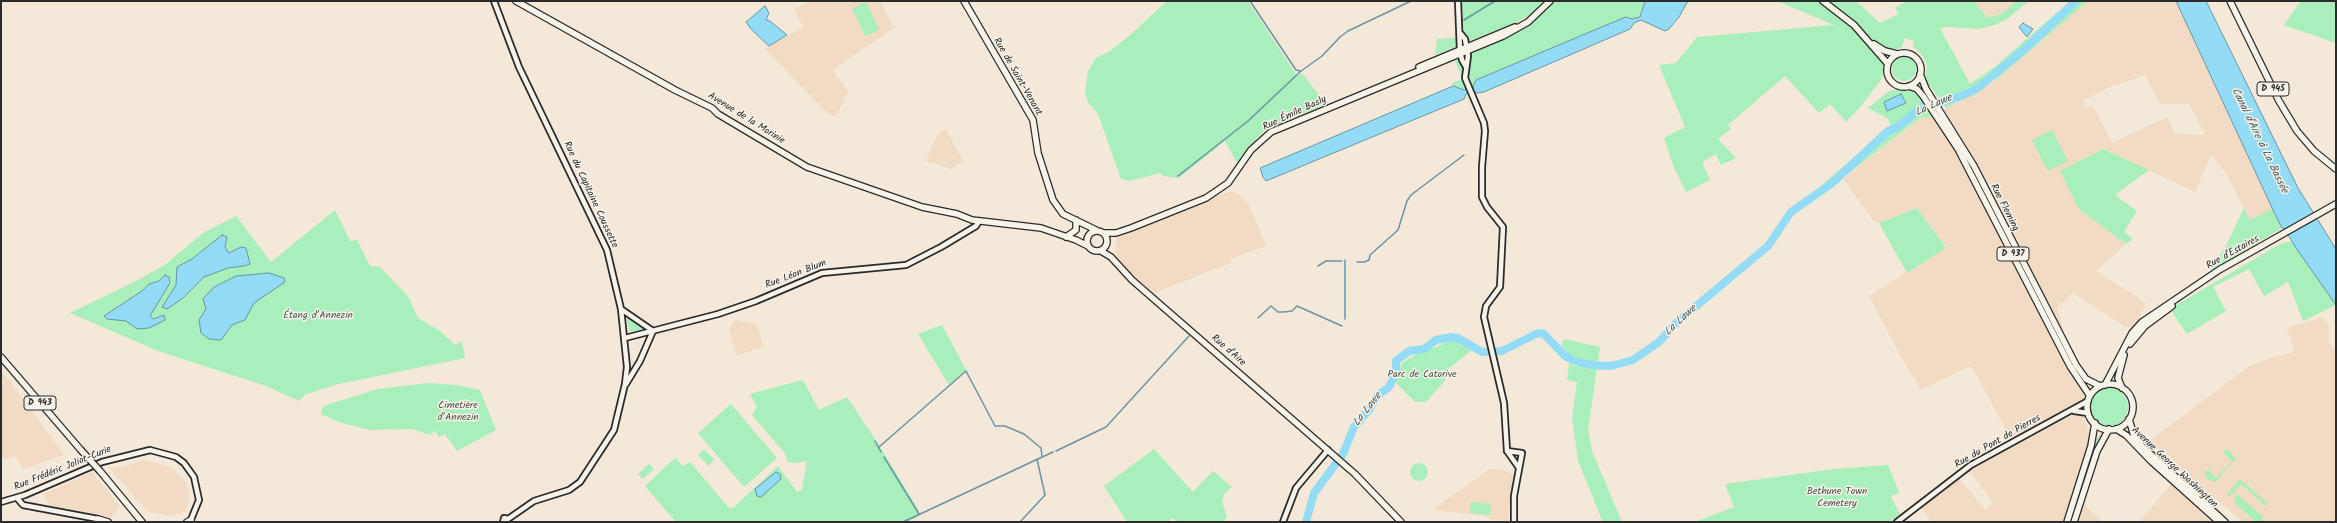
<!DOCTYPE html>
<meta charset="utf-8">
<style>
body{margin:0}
#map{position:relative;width:2337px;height:523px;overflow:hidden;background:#f4e8d8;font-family:Kalam,sans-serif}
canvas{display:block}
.frame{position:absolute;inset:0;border:2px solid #2b2b2b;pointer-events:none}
</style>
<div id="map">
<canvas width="2337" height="523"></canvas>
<div class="frame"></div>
</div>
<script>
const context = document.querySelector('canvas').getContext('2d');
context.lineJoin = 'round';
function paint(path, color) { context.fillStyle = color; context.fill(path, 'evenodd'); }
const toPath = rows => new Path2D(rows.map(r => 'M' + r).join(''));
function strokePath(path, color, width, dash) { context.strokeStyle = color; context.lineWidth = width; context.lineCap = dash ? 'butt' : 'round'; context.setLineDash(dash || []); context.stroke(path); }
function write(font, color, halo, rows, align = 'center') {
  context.font = font + ' Kalam,sans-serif'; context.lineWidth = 3; context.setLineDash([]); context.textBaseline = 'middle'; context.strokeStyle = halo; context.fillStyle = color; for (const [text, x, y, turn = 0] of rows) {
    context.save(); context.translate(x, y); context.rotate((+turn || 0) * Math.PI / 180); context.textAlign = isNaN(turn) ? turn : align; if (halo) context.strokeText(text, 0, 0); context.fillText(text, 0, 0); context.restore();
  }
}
const built = toPath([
 [810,1,880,1,894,28,833,70,849,93,844,98,845,100,835,116,828,114,765,49,803,27,794,10],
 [1974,1,2016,1,2001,14,1988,18],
 [2088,1,2176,1,2272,209,2250,220,2226,173,2211,155,2195,192,2103,149,2060,171,2079,209,2126,244,2096,271,2146,303,2135,327,2125,327,2073,293,2057,308,2073,365,2091,389,2085,399,2084,417,2089,434,2106,437,2083,503,2103,522,1931,522,1919,506,1957,476,1985,509,1993,503,1967,468,2012,440,1971,366,1921,390,1901,357,1869,296,1946,247,1917,208,1879,223,1873,220,1843,179,1920,118,1940,115,1946,108,1998,78],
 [2145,75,2160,104,2189,104,2205,135,2175,134,2167,117,2112,143,2093,105,2086,109,2083,101,2108,88],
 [946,129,963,161,952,169,926,161,937,134],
 [1231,191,1240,195,1249,205,1266,246,1228,260,1233,262,1159,291,1156,295,1128,271,1118,258,1115,251,1117,236],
 [2323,317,2330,327,2328,335,2331,346,2336,347,2336,522,2243,522,2148,442,2251,365,2270,358,2295,352,2287,328],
 [734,320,756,323,764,347,736,355,729,330],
 [1,371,10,381,64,455,24,469,14,456,1,461],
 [144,460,170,467,183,478,190,494,186,511,173,516,148,512,109,468,125,466],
 [1490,469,1499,469,1515,474,1508,521,1492,520,1484,516,1434,510,1435,507],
 [92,472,120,506,107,522,51,509,43,494],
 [2172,483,2214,522,2139,522]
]);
const green = toPath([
 [1167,1,1248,1,1297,76,1302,73,1326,104,1263,132,1249,146,1238,165,1225,141,1179,178,1163,176,1161,173,1129,181,1121,179,1098,114,1088,102,1085,92,1088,71,1096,58,1110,51,1129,36],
 [1462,1,1544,1,1533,13,1517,22,1435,55,1437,39,1466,37,1463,32],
 [1555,1,1645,1,1640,17,1632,19,1626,17,1592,31,1476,80,1473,87,1464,90,1453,86,1452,83,1463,79,1455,61,1525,27,1538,18],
 [1777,1,1856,1,1880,23,1899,14,1895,8,1906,1,1974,1,1988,18,2001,14,2016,1,2029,1,2007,19,1995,25,1979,29,1947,27,1940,28,1970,84,1997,65,2070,1,2088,1,1998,78,1946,108,1925,79,1927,65,1922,55,1913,46,1914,41,1905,38,1901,48,1895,49,1883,66,1883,75,1880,81,1862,105,1846,122,1830,104,1819,113,1785,76,1728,125,1731,129,1718,139,1736,158,1721,165,1716,154,1702,162,1710,180,1686,192,1673,165,1664,138,1685,127,1659,65,1676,63,1697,37,1834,25],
 [2301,1,2336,1,2336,43,2284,25],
 [866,2,879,30,865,36,852,8],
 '1892 69a12 12 0 1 1 24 0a12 12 0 1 1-24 0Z',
 [1898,89,1915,92,1933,116,1920,118,1818,197,1815,191,1891,125,1887,118,1868,108,1889,91],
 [2052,130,2068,161,2048,171,2032,140],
 [2103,149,2149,170,2115,195,2137,211,2124,232,2133,239,2126,244,2079,209,2060,171],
 [1917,208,1946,248,1907,273,1879,223],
 [2244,208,2250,220,2272,209,2282,228,2210,271,2226,246],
 [335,210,350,241,357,240,370,266,380,267,408,296,418,318,440,331,455,345,462,341,465,358,339,384,306,394,299,401,266,386,158,351,70,313,138,280,166,264,203,233,236,216,271,262],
 [2292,241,2336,305,2303,321,2288,282,2264,296,2249,269,2213,287,2226,311,2187,334,2172,312,2173,307,2280,244],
 [630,317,644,325,643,329,633,332,629,330,627,319],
 [942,325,966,370,949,385,918,334],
 [1450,339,1456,340,1471,351,1449,368,1444,382,1426,402,1415,402,1395,382,1402,363,1419,352,1437,347],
 [1564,339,1600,347,1588,430,1592,451,1622,522,1603,522,1578,461,1572,417,1577,382,1567,380,1569,364,1577,366,1579,359,1567,353,1561,345],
 [803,380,819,410,847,397,879,445,918,509,919,516,907,522,676,522,645,486,675,458,683,466,690,462,729,508,733,508,778,466,797,492,802,490,807,461,794,463,788,462,784,452,752,415,757,407,750,394],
 [428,383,456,385,480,390,496,430,457,451,445,434,439,437,435,431,430,435,412,429,370,430,339,422,321,414,323,406,378,389],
 '2090 407a19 19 0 1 1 38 0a19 19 0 1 1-38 0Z',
 [731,404,777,458,744,487,698,433],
 [2095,438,2099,439,2088,467,2087,466],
 [704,449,714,459,709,466,698,455],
 [1154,449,1193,492,1213,471,1232,487,1224,494,1222,502,1227,516,1223,522,1179,522,1172,518,1168,522,1127,522,1104,486],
 [2226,449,2236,458,2215,482,2211,481,2204,474,2213,463,2208,471,2216,478,2232,461,2223,452],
 '1410 472a9 9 0 1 1 18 0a9 9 0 1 1-18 0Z',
 [649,464,654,469,643,479,638,474],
 [1888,465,1899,492,1891,497,1900,514,1889,522,1695,522,1734,507,1725,484,1834,469],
 [2085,472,2087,473,2072,522,2069,522],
 [2240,479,2268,504,2266,506,2241,484,2230,496,2227,495],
 [2237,494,2261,515,2264,522,2256,522,2234,502],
 [1471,502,1491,504,1490,515,1470,513]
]);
const water = toPath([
 [1645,1,1688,1,1679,17,1669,29,1665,31,1641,20,1634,23,1630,29,1484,92,1477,93,1473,91,1466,94,1464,99,1266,181,1263,177,1260,168,1453,86,1464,90,1473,87,1476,80,1592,31,1626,17,1632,19,1640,17,1645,1],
 [2176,1,2206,1,2298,188,2336,249,2336,305,2296,248,2284,228,2282,228,2273,210,2176,1],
 [765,6,769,13,766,20,770,21,787,35,769,46,751,29,746,22,765,6],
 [2023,23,2033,29,2027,37,2019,27,2023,23],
 [1901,94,1906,103,1887,111,1884,102,1901,94],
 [222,235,227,237,225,247,229,253,241,247,246,248,250,264,244,266,228,268,204,277,183,298,167,309,162,307,176,285,177,267,192,259,222,235],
 [269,273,284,278,285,282,254,303,245,320,232,325,221,340,209,339,201,333,199,320,206,309,203,299,214,287,236,276,269,273],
 [165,275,169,277,170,283,150,316,153,319,164,315,165,320,149,328,137,329,126,321,107,319,104,316,142,291,149,284,159,281,165,275],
 [776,472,780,474,781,479,761,497,757,496,755,489,776,472]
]);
const stream = toPath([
 [1250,1,1296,70,1301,71],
 [1464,20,1495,1],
 [1178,176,1248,121,1301,71,1322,56,1340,37,1348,31,1411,1],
 [1345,260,1345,319],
 [1357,262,1364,262,1369,260,1370,255,1398,230,1407,201,1411,195,1464,155],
 [1318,266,1326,261,1342,261],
 [1258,318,1271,306,1278,312,1284,312,1292,311,1297,306,1342,326],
 [875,441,881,452],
 [879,447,966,371,995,426,1005,426,1024,434,1041,448,1042,457],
 [1056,451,1106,427,1189,336],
 [884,457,919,514],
 [903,522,1053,452],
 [1020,522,1045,495,1037,459]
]);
const river = toPath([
 [1306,522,1314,493,1343,454,1354,427,1369,410,1377,396,1389,387,1396,373,1396,361,1409,351,1424,349,1436,340,1451,337,1458,338,1482,352,1502,351,1538,333,1544,334,1564,355,1572,360,1590,365,1611,366,1633,360,1659,342,1676,323,1768,246,1791,212,1831,184,1888,131,1899,126,1918,110,1964,95,1978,88,2027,47,2076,1]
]);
const minor = toPath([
 [494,1,519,67,607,250,621,309,627,367,625,384,614,430,580,482,569,490,534,501,508,519,504,518,503,522],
 [1458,1,1460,51,1462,60,1466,67],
 [1460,33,1465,39,1468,56,1465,78,1484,123,1485,131,1482,167,1482,197,1487,207,1503,227,1500,287,1486,306,1484,317,1504,403,1507,451],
 [621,309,653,331],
 [625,338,718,314,756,301,822,273,906,265,941,247,976,226,979,221],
 [626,384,640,361,653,331],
 [2074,411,2088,413],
 [1507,451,1522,453,1514,496,1514,522],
 [1507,451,1519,468],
 [17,498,23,505,98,519],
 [1,502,25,495,102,462,150,450,176,457,184,463,194,477,199,500,190,522],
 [1283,522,1296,488,1328,450],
 [1897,522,1971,465,2088,401]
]);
const major = toPath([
 [516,1,675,90,712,108,718,114,807,167,922,207,957,214,972,220,1041,228,1076,240,1088,246],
 [964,1,1033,120,1038,153,1053,200,1063,214,1096,230],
 [1823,1,1854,25,1888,64],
 [2230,1,2279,101,2297,131,2314,151,2336,169],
 [1874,44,1885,51,1897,54],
 '1887 70a17 17 0 1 1 34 0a17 17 0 1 1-34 0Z',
 [1419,67,1515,27],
 [1920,74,1926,89,1974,166,2076,365,2086,379,2100,386],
 [1909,86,1917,89,1923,96,1958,149,2070,366,2090,396],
 '1087 241a10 10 0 1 1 20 0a10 10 0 1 1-20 0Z',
 [1104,233,1116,233,1131,228,1206,198,1228,183,1251,150,1271,132,1503,36,1528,22,1550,1],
 [1066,237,1076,230,1076,220],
 [1101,251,1111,257,1132,280,1355,474,1401,522],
 [2130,344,2145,326,2172,306],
 [1,357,80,449],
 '2087 407a23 23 0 1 1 46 0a23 23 0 1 1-46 0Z',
 [2105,385,2132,333,2142,322,2219,270,2336,204],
 [2122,388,2118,378,2124,355],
 [2129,419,2134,436,2142,446,2225,522],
 [2116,429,2126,435,2151,461,2219,522],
 [100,471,142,522],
 [98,519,108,522],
 [187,522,191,520],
 [2067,522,2091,446,2095,423],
 [2074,522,2097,451,2109,429]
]);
const majorBridge = toPath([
 [80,449,100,471]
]);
const shields = [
 [2273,89,32],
 [2013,254,32],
 [40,403,32]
];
const shieldNames = [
 ["D 945",2273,89],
 ["D 937",2013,254],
 ["D 943",40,403]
];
const streetNames = [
 ["Rue de Saint-Venant",1017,77,60],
 ["Rue Émile Basly",1295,114,-25],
 ["Avenue de la Morinie",746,119,32],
 ["Rue du Capitaine Coussette",590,195,65],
 ["Rue Fleming",2004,208,63],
 ["Rue d'Estaires",2233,253,-29],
 ["Rue Léon Blum",796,275,-21],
 ["Rue d'Aire",1228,351,41],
 ["Rue du Pont de Pierres",1998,442,-30],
 ["Avenue George Washington",2174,468,43],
 ["Rue Frédéric Joliot-Curie",63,469,-22]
];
const parkNames = [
 ["Étang d’Annezin",318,316],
 ["Parc de Catorive",1422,375],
 ["Cimetière",458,406],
 ["d’Annezin",458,418],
 ["Bethune Town",1837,492],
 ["Cemetery",1837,504]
];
const waterNames = [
 ["La Lawe",1934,106,-24],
 ["Canal d'Aire à La Bassée",2259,141,64],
 ["La Lawe",1681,321,-43],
 ["La Lawe",1368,410,-52]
];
paint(built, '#f1dbc5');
paint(green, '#a8efbc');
paint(water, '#94dcf6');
strokePath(water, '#6a95a5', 1);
strokePath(stream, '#6a95a5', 1.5);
strokePath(river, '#94dcf6', 8);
strokePath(minor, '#2b2b2b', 8);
strokePath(major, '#2b2b2b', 8);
strokePath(minor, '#f7f3e8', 4.5);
strokePath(major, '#f7f3e8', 5.5);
strokePath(majorBridge, '#2b2b2b', 8, []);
strokePath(majorBridge, '#f7f3e8', 5.5);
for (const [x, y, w] of shields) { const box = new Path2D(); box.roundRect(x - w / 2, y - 7, w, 14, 3); context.fillStyle = '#f7f3e8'; context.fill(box); strokePath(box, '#2b2b2b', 1); }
write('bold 9px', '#2b2b2b', null, shieldNames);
write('10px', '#2b2b2b', '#f7f3e8', streetNames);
write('10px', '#445248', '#f7f3e8', parkNames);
write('italic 11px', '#45575e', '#f7f3e8', waterNames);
</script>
